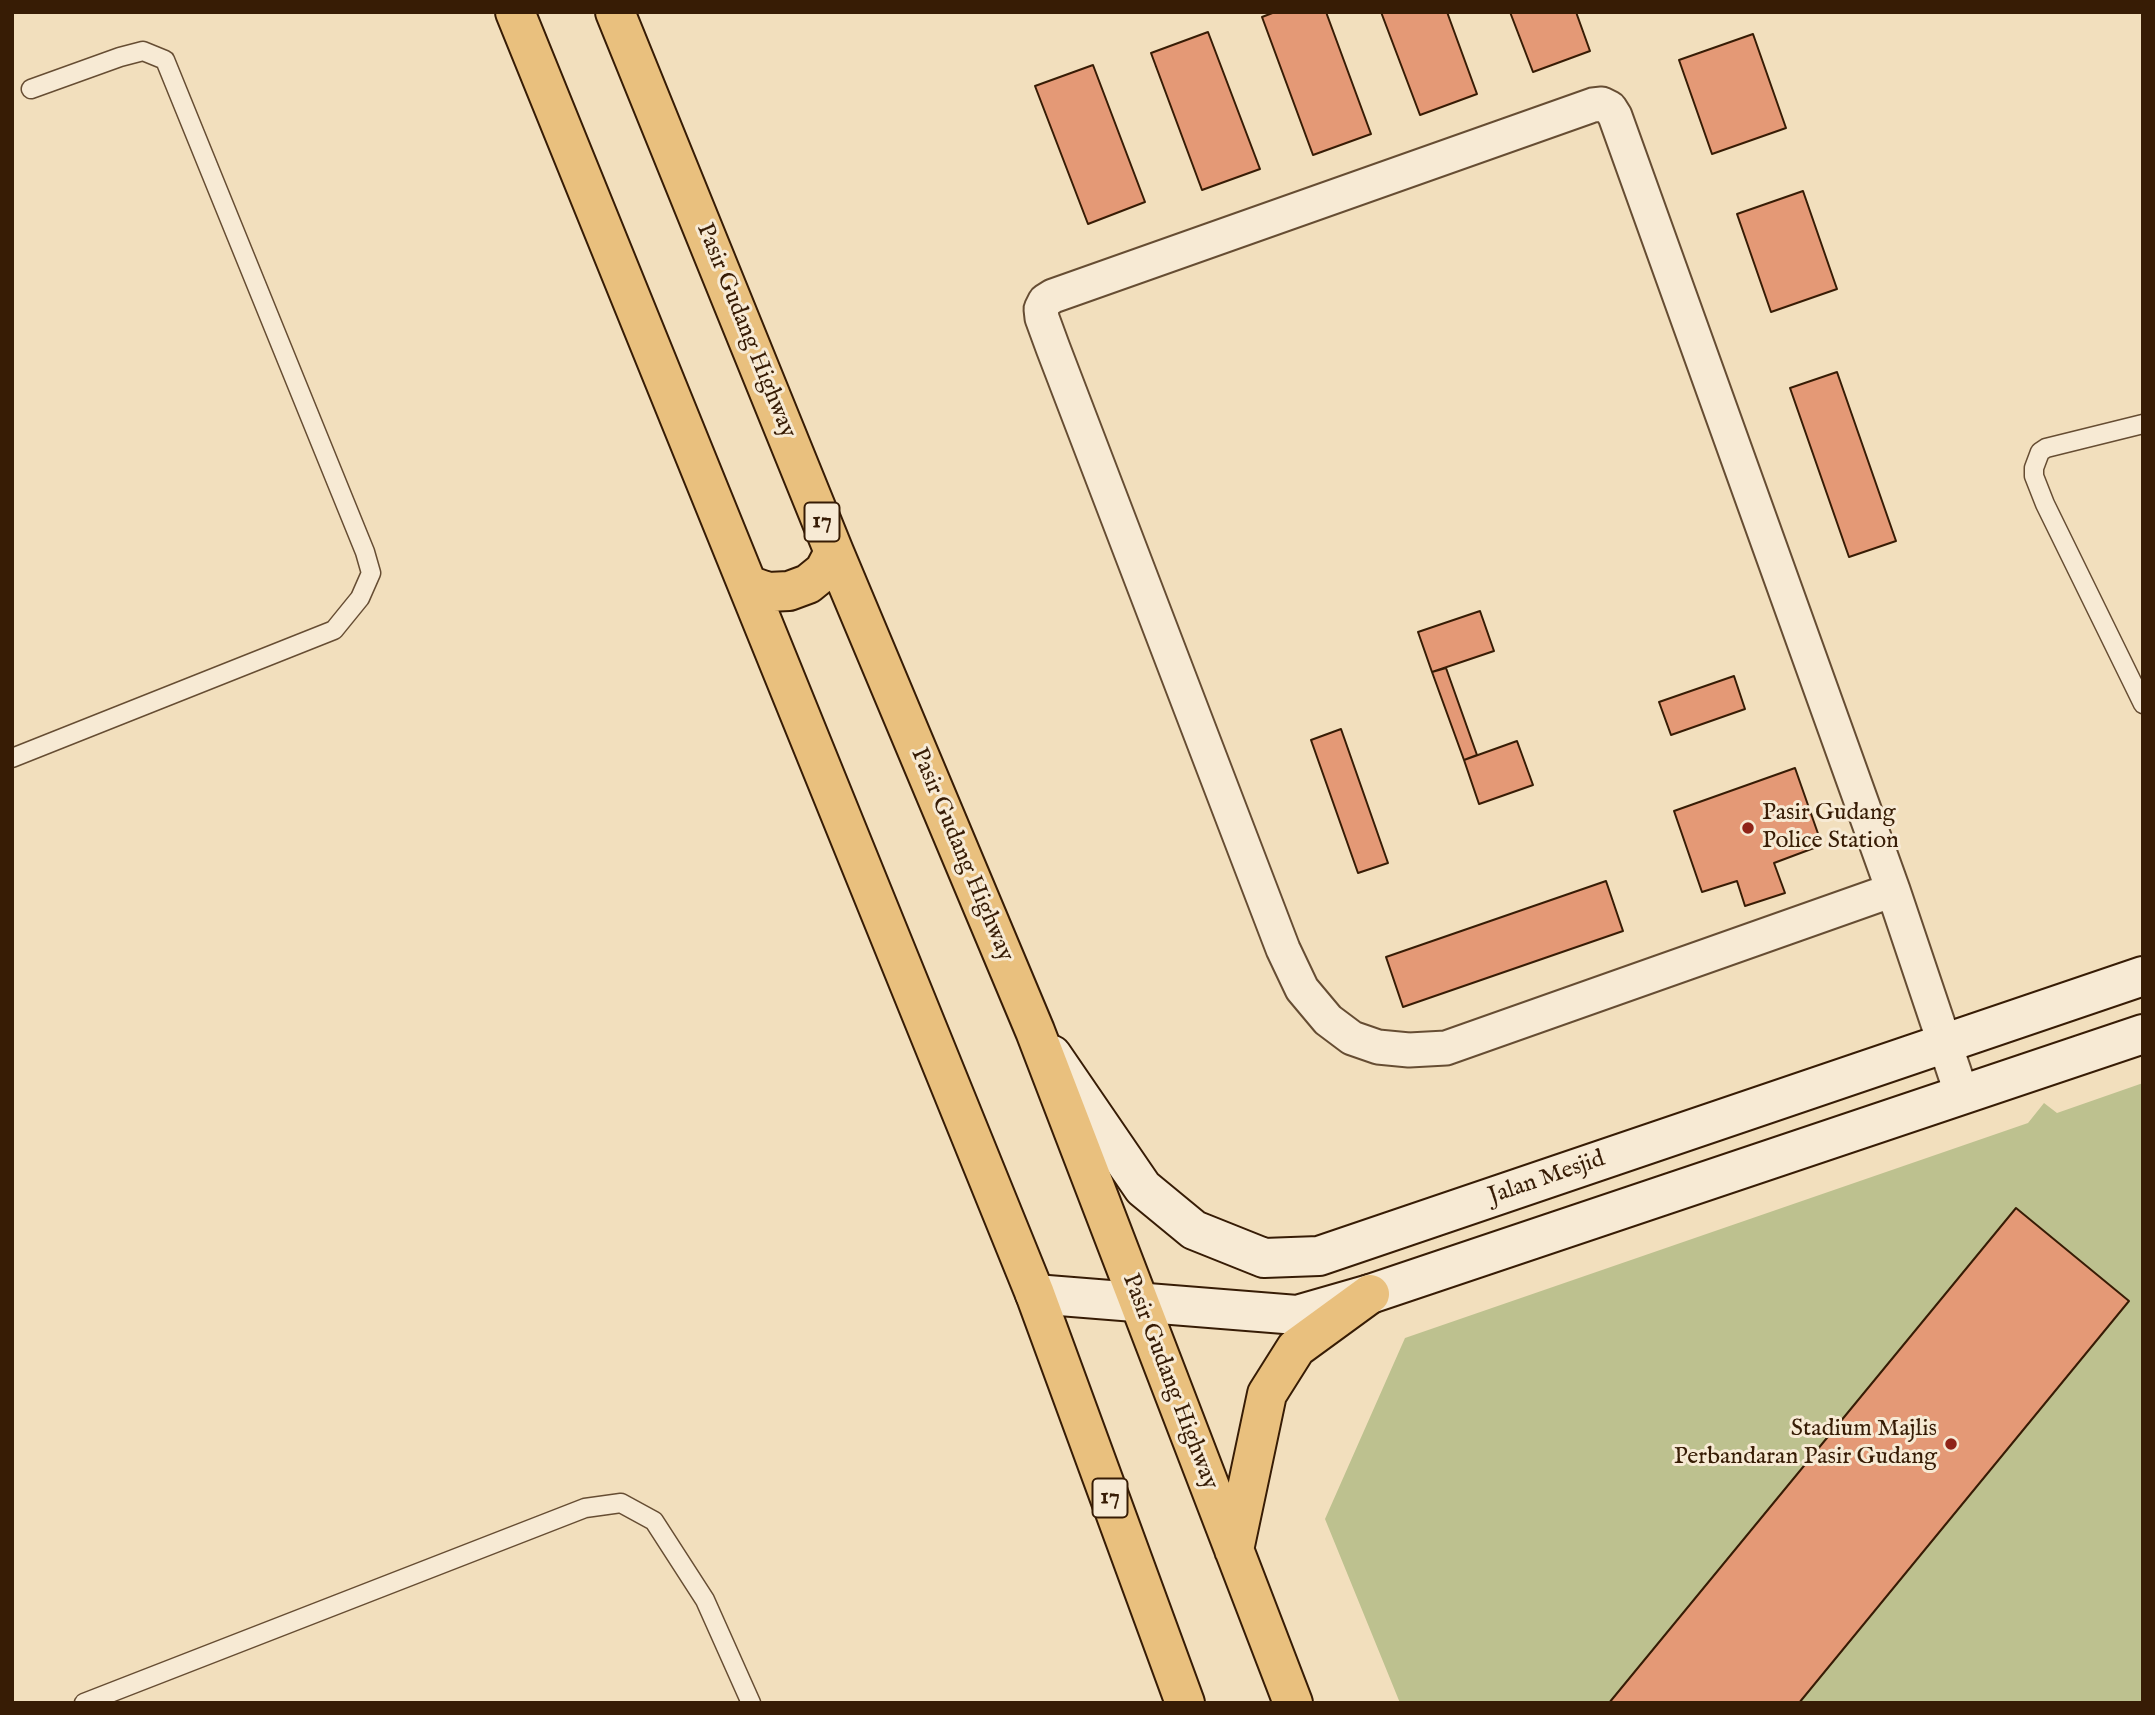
<!DOCTYPE html>
<style>
body{margin:0}
#map{position:relative;width:2155px;height:1715px;overflow:hidden;background:#f2dfbd;font-family:"IM FELL English",serif}
canvas{display:block}
.frame{position:absolute;inset:0;border:14px solid #371c05;pointer-events:none}
</style>
<div id="map">
<canvas width="2155" height="1715"></canvas>
<div class="frame"></div>
</div>
<script>
const context = document.querySelector('canvas').getContext('2d');
context.lineJoin = 'round';
function paint(path, color) { context.fillStyle = color; context.fill(path, 'evenodd'); }
const toPath = rows => new Path2D(rows.map(r => 'M' + r).join(''));
function strokePath(path, color, width, dash) { context.strokeStyle = color; context.lineWidth = width; context.lineCap = dash ? 'butt' : 'round'; context.setLineDash(dash || []); context.stroke(path); }
function write(font, color, halo, rows, align = 'center') {
  context.font = font + ' "IM FELL English",serif'; context.lineWidth = 6; context.setLineDash([]); context.textBaseline = 'middle'; context.strokeStyle = halo; context.fillStyle = color; for (const [text, x, y, turn = 0] of rows) {
    context.save(); context.translate(x, y); context.rotate((+turn || 0) * Math.PI / 180); context.textAlign = isNaN(turn) ? turn : align; if (halo) context.strokeText(text, 0, 0); context.fillText(text, 0, 0); context.restore();
  }
}
const green = toPath([
 [2143,1083,2143,1703,1400,1703,1325,1519,1405,1338,2028,1123,2044,1103,2057,1113]
]);
const building = toPath([
 [1275,12,1326,12,1371,134,1313,155,1262,17,1275,12],
 [1381,12,1447,12,1477,94,1420,115,1381,12],
 [1510,12,1576,12,1590,51,1533,72,1510,12],
 [1208,32,1260,169,1202,190,1151,53,1208,32],
 [1753,34,1786,128,1712,154,1679,60,1753,34],
 [1093,65,1145,202,1088,224,1035,86,1093,65],
 [1803,191,1837,289,1771,312,1737,214,1803,191],
 [1837,372,1896,541,1849,557,1790,388,1837,372],
 [1480,611,1494,651,1432,672,1418,632,1480,611],
 [1446,668,1477,755,1464,760,1432,672,1446,668],
 [1734,676,1745,709,1671,735,1659,702,1734,676],
 [1341,729,1388,863,1358,873,1311,740,1341,729],
 [1517,741,1533,785,1479,804,1464,760,1517,741],
 [1795,768,1822,845,1774,863,1785,893,1745,906,1737,881,1702,892,1674,811,1795,768],
 [1606,881,1623,931,1403,1007,1386,957,1606,881],
 [2016,1208,2129,1301,1799,1703,1609,1703,2016,1208]
]);
const lane = toPath([
 [2143,424,2046,448,2040,452,2034,468,2034,476,2045,504,2143,704],
 [12,758,334,630,360,598,371,573,365,552,165,60,143,51,120,57,31,89],
 [84,1703,585,1508,621,1503,654,1521,705,1600,751,1703]
]);
const street = toPath([
 [1893,890,1446,1048,1409,1050,1378,1047,1352,1038,1328,1020,1302,989,1283,949,1053,348,1042,318,1041,309,1045,301,1053,296,1593,105,1602,104,1610,108,1615,116,1893,890,1962,1095]
]);
const secondary = toPath([
 [1052,1055,1143,1188,1194,1230,1264,1258,1319,1256,2143,976],
 [1035,1294,1297,1315,1370,1294,2143,1034]
]);
const primary = toPath([
 [515,12,1035,1294,1185,1703],
 [615,12,834,552,1035,1031,1293,1703],
 [748,585,768,592,789,591,808,584,824,571,834,552],
 [1234,1550,1267,1394,1296,1348,1370,1294]
]);
const markers = [
 [1748,828,7,"#8f2418"],
 [1951,1444,7,"#8f2418"]
];
const shields = [
 [822,522,35],
 [1110,1498,35]
];
const shieldNames = [
 ["17",822,522],
 ["17",1110,1498]
];
const streetNames = [
 ["Pasir Gudang Highway",745,331,68],
 ["Pasir Gudang Highway",961,855,67],
 ["Jalan Mesjid",1547,1179,-19],
 ["Pasir Gudang Highway",1169,1382,69]
];
const poiNames = [
 ["Pasir Gudang",1762,814],
 ["Police Station",1762,842],
 ["Stadium Majlis",1937,1430,"right"],
 ["Perbandaran Pasir Gudang",1937,1458,"right"]
];
paint(green, '#bdc18f');
paint(building, '#e49976');
strokePath(building, '#371c05', 2);
strokePath(lane, '#664d33', 21);
strokePath(street, '#664d33', 37);
strokePath(secondary, '#371c05', 42);
strokePath(primary, '#371c05', 42);
strokePath(lane, '#f7ead4', 18);
strokePath(street, '#f7ead4', 33);
strokePath(secondary, '#f7ead4', 38);
strokePath(primary, '#e9c07e', 38);
for (const [x, y, r, color] of markers) { const dot = new Path2D(); dot.arc(x, y, r, 0, 2 * Math.PI); context.fillStyle = color; context.fill(dot); strokePath(dot, '#f7ead4', 2.5); }
for (const [x, y, w] of shields) { const box = new Path2D(); box.roundRect(x - w / 2, y - 19.5, w, 39, 5); context.fillStyle = '#f7ead4'; context.fill(box); strokePath(box, '#371c05', 2); }
write('bold 23px', '#371c05', null, shieldNames);
write('24px', '#371c05', '#f7ead4', streetNames);
write('24px', '#371c05', '#f7ead4', poiNames, 'left');
</script>
